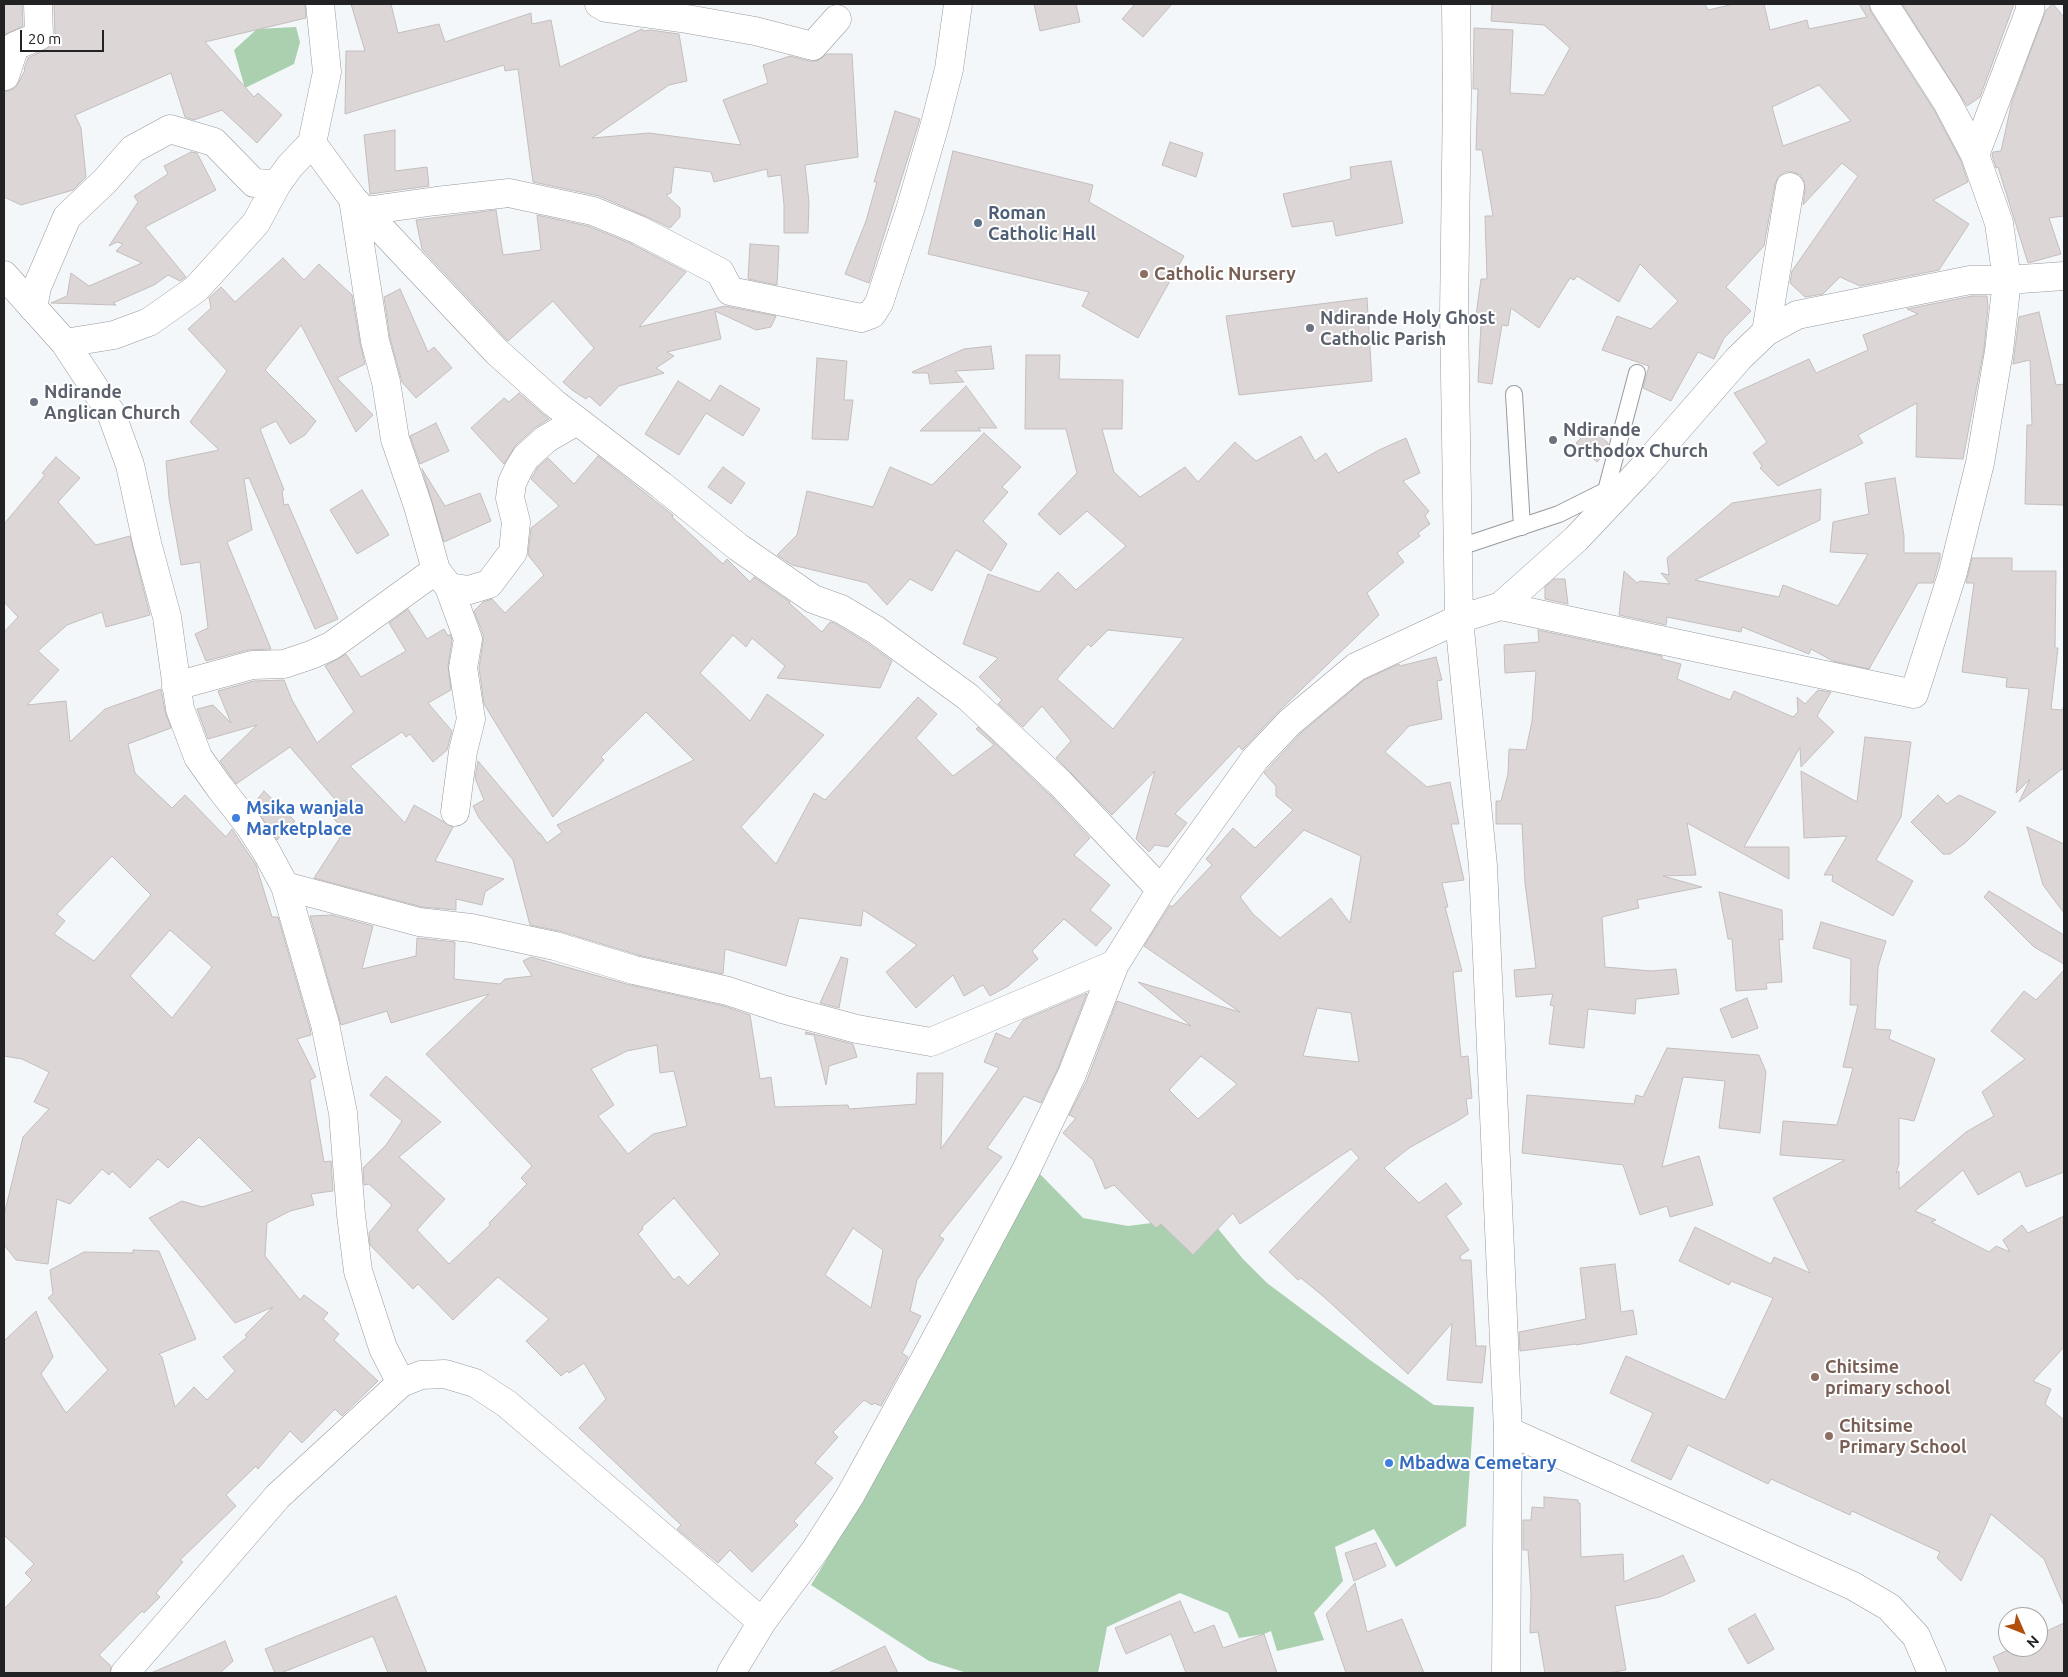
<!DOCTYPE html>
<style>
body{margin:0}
#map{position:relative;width:2068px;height:1677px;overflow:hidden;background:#f4f7fa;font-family:Ubuntu,sans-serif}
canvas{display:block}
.frame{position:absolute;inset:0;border:5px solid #222224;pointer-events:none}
.north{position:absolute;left:1998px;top:1607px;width:50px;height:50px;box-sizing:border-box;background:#fff;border:1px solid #a7a7a7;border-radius:50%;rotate:134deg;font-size:14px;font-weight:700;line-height:20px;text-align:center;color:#222224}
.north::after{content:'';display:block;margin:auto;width:18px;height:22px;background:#b1500c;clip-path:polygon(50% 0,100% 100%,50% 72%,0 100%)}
.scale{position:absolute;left:20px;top:30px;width:84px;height:22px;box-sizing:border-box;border:2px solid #222224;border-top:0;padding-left:6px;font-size:15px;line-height:18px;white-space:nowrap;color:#222224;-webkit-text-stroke:4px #fff;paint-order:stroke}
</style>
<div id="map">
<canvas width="2068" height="1677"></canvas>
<div class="frame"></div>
<div class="north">N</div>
<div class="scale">20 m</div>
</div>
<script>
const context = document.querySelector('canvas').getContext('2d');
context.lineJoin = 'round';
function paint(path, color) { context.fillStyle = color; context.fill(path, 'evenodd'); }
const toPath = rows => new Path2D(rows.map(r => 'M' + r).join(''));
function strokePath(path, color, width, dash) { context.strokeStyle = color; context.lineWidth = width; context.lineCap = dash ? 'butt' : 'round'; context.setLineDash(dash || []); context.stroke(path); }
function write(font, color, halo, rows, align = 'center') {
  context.font = font + ' Ubuntu,sans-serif'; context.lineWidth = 4; context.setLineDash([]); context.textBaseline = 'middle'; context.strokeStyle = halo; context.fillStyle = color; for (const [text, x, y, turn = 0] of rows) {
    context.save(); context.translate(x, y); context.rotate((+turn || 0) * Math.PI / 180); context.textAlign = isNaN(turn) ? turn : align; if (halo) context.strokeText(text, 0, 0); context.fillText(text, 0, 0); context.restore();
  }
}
const green = toPath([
 [296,27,300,42,294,64,245,88,234,50,257,29],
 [1039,1173,1083,1218,1128,1226,1175,1220,1210,1219,1243,1259,1267,1283,1370,1360,1434,1405,1474,1407,1466,1526,1396,1567,1374,1529,1335,1547,1343,1581,1314,1613,1324,1640,1277,1651,1271,1631,1264,1634,1239,1638,1228,1613,1180,1593,1107,1627,1098,1673,967,1673,929,1661,811,1585,855,1512]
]);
const building = toPath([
 [4,4,22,4,23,26,4,35,4,4],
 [54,4,305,4,306,18,205,42,254,97,258,93,282,115,257,143,222,110,194,120,185,117,171,73,75,115,81,128,86,177,73,190,21,205,4,197,4,91,9,91,16,87,25,70,24,69,28,58,45,50,52,44,55,36,54,4],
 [351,4,391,4,398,33,439,24,445,42,531,13,532,24,551,20,560,67,642,29,643,31,650,30,679,34,687,81,669,85,592,138,649,133,741,145,723,100,768,83,763,65,790,56,809,61,817,61,827,54,852,54,858,157,805,165,809,202,808,233,784,233,784,205,781,175,768,177,767,169,714,182,711,172,674,167,671,193,666,195,680,208,680,217,670,228,645,216,599,196,533,182,518,69,505,71,504,65,345,114,346,51,365,51,351,4],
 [1034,4,1076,4,1080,22,1040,31,1034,4],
 [1135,4,1172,4,1143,37,1122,19,1135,4],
 [1492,4,1705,4,1708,10,1734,4,1764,4,1770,30,1807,20,1809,29,1867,17,1859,4,1869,4,1871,12,1934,110,1961,161,1968,182,1933,200,1969,224,1939,270,1860,286,1840,277,1823,294,1805,297,1790,283,1792,271,1858,176,1842,163,1803,205,1805,190,1804,181,1800,175,1793,172,1785,172,1778,177,1775,184,1764,246,1726,287,1751,311,1724,338,1714,359,1698,352,1671,401,1643,388,1649,366,1602,350,1617,316,1651,329,1678,301,1640,264,1619,302,1577,276,1574,280,1570,278,1539,328,1511,308,1508,326,1502,325,1492,384,1478,382,1481,324,1475,323,1481,279,1487,279,1485,216,1493,216,1482,150,1476,150,1478,89,1473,89,1474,28,1513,30,1510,93,1544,95,1570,48,1544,25,1491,21,1492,4],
 [1819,85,1851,121,1783,146,1772,107,1819,85],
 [1902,4,2014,4,1980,97,1967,106,1902,4],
 [2053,4,2064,17,2064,216,2049,218,2061,254,2028,263,1998,167,1996,168,1992,155,1993,152,2001,151,2012,101,2046,10,2053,4],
 [895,111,920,119,869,283,845,274,866,221,877,182,874,182,895,111],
 [395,130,395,171,427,167,429,186,370,194,364,135,395,130],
 [1170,142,1203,153,1196,177,1162,165,1170,142],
 [953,151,1093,185,1089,202,1184,256,1138,338,1082,306,1089,292,928,254,953,151],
 [191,152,197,153,216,190,145,227,186,277,180,281,168,275,154,285,113,303,116,305,51,303,67,296,71,273,89,286,142,263,116,251,123,244,117,242,109,246,138,202,134,196,168,174,164,166,191,152],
 [1391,161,1403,223,1336,236,1333,221,1292,227,1283,194,1351,179,1350,167,1391,161],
 [496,210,503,255,541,250,537,215,588,226,632,244,686,272,639,327,725,306,776,316,771,327,756,330,715,311,721,339,667,352,674,356,656,368,664,373,619,386,600,406,589,396,586,399,572,390,563,382,594,348,553,301,508,341,422,249,416,220,496,210],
 [750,244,779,246,777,285,748,279,750,244],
 [283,258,304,280,319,264,352,295,360,343,365,364,337,378,373,415,356,432,301,325,265,370,316,421,305,435,290,444,276,421,260,429,284,490,282,491,284,505,288,504,338,619,315,629,249,478,244,479,252,530,227,542,271,649,248,650,206,661,195,634,208,628,200,562,181,565,169,498,166,461,219,450,190,422,227,371,188,329,211,308,209,298,221,287,235,302,283,258],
 [400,289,428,352,434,347,452,368,416,398,402,382,390,338,384,297,400,289],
 [1972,296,1987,296,1988,307,1984,349,1963,459,1916,457,1917,403,1858,435,1863,443,1778,486,1760,468,1762,466,1753,453,1767,442,1734,393,1809,359,1816,373,1868,350,1863,335,1918,314,1907,309,1972,296],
 [1367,298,1372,381,1239,395,1226,316,1367,298],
 [2039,312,2056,385,2064,384,2064,505,2025,504,2027,425,2032,425,2030,360,2013,364,2019,317,2039,312],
 [991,346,994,369,955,371,964,382,930,384,928,373,913,373,912,372,964,349,991,346],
 [1026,355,1060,355,1059,379,1123,380,1122,429,1102,429,1114,472,1140,497,1185,467,1198,482,1235,442,1256,461,1301,436,1315,461,1326,453,1338,473,1379,450,1406,438,1420,473,1403,481,1429,511,1425,516,1430,524,1418,533,1420,536,1397,553,1404,562,1367,593,1379,615,1279,711,1242,750,1239,746,1175,814,1187,823,1168,847,1155,845,1149,852,1136,839,1155,771,1112,815,1056,758,1071,741,1042,706,1023,727,998,704,1002,700,979,677,998,658,963,644,988,574,1039,592,1058,572,1076,590,1126,546,1087,511,1060,535,1038,514,1077,473,1066,429,1025,429,1026,355],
 [1108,630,1184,638,1113,729,1057,679,1088,644,1091,647,1108,630],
 [817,358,847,361,844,400,853,400,848,440,812,439,817,358],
 [678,381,710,401,720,385,760,409,743,436,706,413,679,455,645,434,678,381],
 [966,386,997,428,978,428,981,431,920,431,966,386],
 [519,393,549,419,536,427,516,445,504,464,471,428,504,398,509,402,519,393],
 [436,423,449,451,420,464,410,436,436,423],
 [1591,428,1608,443,1606,453,1597,462,1576,443,1591,428],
 [984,433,1021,467,1002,487,1008,492,983,521,1007,544,991,571,956,550,932,591,910,579,887,605,867,583,792,565,777,555,797,535,807,491,873,507,890,467,932,485,984,433],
 [598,456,673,515,672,517,723,564,727,559,750,582,754,577,790,602,789,603,822,632,830,622,834,623,867,643,892,661,880,688,777,678,785,666,752,638,746,647,733,635,700,673,750,721,767,694,824,735,741,827,776,864,814,793,825,800,918,697,937,714,916,738,953,776,994,745,976,729,978,727,1049,794,1090,838,1074,855,1110,885,1090,910,1112,928,1096,946,1064,919,1032,951,1038,959,1008,986,990,996,983,985,964,996,953,975,916,1008,886,972,917,945,863,910,861,926,799,918,786,966,725,949,723,974,638,955,559,931,530,925,513,860,479,818,473,806,484,800,475,778,478,761,539,833,538,834,540,833,547,843,562,832,557,825,694,760,646,712,601,757,604,760,553,817,484,704,479,668,483,642,483,634,474,611,483,602,492,599,505,613,544,575,528,555,531,528,559,506,531,479,538,467,548,458,574,484,598,456],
 [56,457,80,478,58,502,96,545,130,536,150,615,106,627,102,612,67,625,38,651,59,670,27,705,66,701,70,742,105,709,161,689,165,711,171,728,128,744,135,773,172,808,185,795,226,837,232,829,256,865,272,917,278,917,310,1028,311,1035,297,1039,316,1077,310,1080,324,1162,331,1161,333,1191,311,1194,314,1205,290,1211,267,1223,265,1256,300,1300,304,1295,328,1313,323,1319,339,1334,334,1340,378,1381,342,1416,335,1409,302,1443,290,1431,258,1469,256,1466,226,1495,236,1506,180,1560,183,1562,156,1593,160,1597,144,1613,142,1611,99,1655,111,1666,110,1673,4,1673,4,1609,32,1580,25,1573,34,1564,4,1535,4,1341,36,1311,53,1357,41,1374,66,1413,108,1370,48,1298,53,1294,50,1270,84,1252,133,1253,133,1250,159,1251,196,1339,159,1354,162,1357,175,1407,194,1387,207,1400,235,1371,223,1357,247,1337,245,1335,273,1307,235,1323,149,1218,182,1201,202,1207,253,1191,199,1137,168,1168,158,1159,130,1188,112,1171,109,1175,102,1169,70,1204,57,1199,48,1264,16,1260,4,1245,4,1215,23,1137,49,1109,34,1102,49,1072,22,1059,4,1056,4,632,18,617,4,602,4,524,45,475,42,473,56,457],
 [112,856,151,895,94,961,54,934,65,921,57,914,112,856],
 [170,930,212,967,172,1018,130,976,170,930],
 [723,467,745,483,731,504,708,487,723,467],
 [422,469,445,506,480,493,491,521,444,542,422,469],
 [1895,478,1904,536,1904,553,1940,553,1940,558,1933,583,1918,583,1869,669,1833,661,1811,649,1809,654,1742,627,1741,632,1667,617,1666,625,1619,615,1624,571,1637,583,1640,581,1670,584,1661,573,1669,575,1667,558,1732,503,1821,489,1820,520,1695,580,1779,597,1783,585,1838,606,1868,554,1830,552,1833,522,1869,514,1865,483,1895,478],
 [362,490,389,535,357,554,330,510,362,490],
 [1972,558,2012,558,2012,571,2056,571,2055,648,2058,648,2051,709,2062,710,2064,706,2064,771,2062,769,2019,802,2030,779,2016,793,2029,689,2006,687,2007,678,1962,672,1974,583,1966,583,1972,558],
 [1554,579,1565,579,1568,604,1545,599,1545,587,1554,579],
 [408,609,427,639,444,629,448,636,450,634,452,640,448,666,451,690,428,703,452,731,447,750,433,762,410,734,406,737,402,732,350,766,405,823,414,805,453,827,435,861,504,879,485,892,482,905,456,899,456,910,422,907,314,878,345,830,333,818,347,803,344,800,339,804,290,747,236,784,220,761,257,725,208,739,197,709,213,705,231,723,218,691,254,681,284,680,292,700,317,743,354,712,325,666,346,654,361,677,406,651,389,623,408,609],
 [1538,630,1662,656,1662,659,1681,664,1677,679,1730,700,1734,691,1793,717,1798,712,1797,697,1805,704,1818,690,1831,692,1817,716,1834,732,1801,767,1800,747,1744,847,1789,847,1789,879,1687,823,1696,875,1663,876,1702,887,1637,900,1639,908,1602,917,1605,967,1651,971,1676,969,1679,994,1636,999,1635,1014,1588,1009,1584,1048,1549,1044,1554,1006,1550,1005,1553,994,1516,997,1514,970,1536,968,1525,883,1522,824,1496,824,1496,801,1501,801,1508,774,1509,749,1526,750,1532,721,1536,671,1505,673,1504,645,1539,642,1538,630],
 [1436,657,1442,680,1437,681,1442,719,1409,726,1385,752,1427,787,1450,782,1459,824,1451,824,1464,880,1442,883,1448,907,1445,907,1462,971,1453,972,1461,1057,1468,1056,1472,1098,1466,1099,1468,1114,1459,1120,1409,1148,1384,1168,1419,1203,1446,1183,1462,1204,1446,1216,1469,1250,1460,1256,1461,1260,1471,1260,1476,1346,1486,1346,1482,1383,1447,1380,1452,1323,1408,1374,1324,1297,1301,1278,1298,1280,1269,1252,1359,1158,1351,1149,1240,1224,1233,1213,1193,1255,1161,1224,1156,1228,1114,1185,1105,1189,1093,1160,1063,1133,1076,1118,1069,1115,1087,1080,1117,1001,1191,1026,1138,982,1240,1012,1144,946,1170,905,1172,907,1212,865,1206,859,1233,828,1255,848,1293,810,1276,796,1276,786,1264,773,1301,733,1364,680,1399,664,1400,666,1436,657],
 [1304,830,1361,856,1350,923,1331,898,1280,938,1253,914,1240,897,1304,830],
 [1317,1008,1351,1013,1359,1062,1303,1056,1317,1008],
 [1201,1056,1237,1084,1198,1119,1169,1090,1201,1056],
 [1865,737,1911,742,1901,817,1876,860,1913,881,1893,916,1832,881,1833,875,1824,875,1847,836,1804,838,1801,771,1857,802,1865,737],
 [264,791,295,821,277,840,253,805,264,791],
 [1938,795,1947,804,1959,795,1996,812,1965,843,1950,854,1943,854,1911,822,1938,795],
 [2027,827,2064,844,2064,913,2043,885,2027,827],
 [1989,891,2064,935,2064,964,2034,947,1984,897,1989,891],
 [1719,892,1782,910,1783,940,1779,939,1782,982,1766,983,1767,989,1736,991,1732,939,1728,939,1719,892],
 [332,915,373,926,362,969,416,956,417,938,455,942,454,979,500,984,505,979,532,976,523,961,531,957,630,985,724,1006,750,1015,760,1079,771,1077,775,1107,848,1105,849,1109,916,1104,917,1073,943,1073,941,1149,999,1068,984,1062,996,1033,1010,1039,1023,1020,1087,993,1058,1068,1041,1103,1024,1096,987,1148,1002,1157,939,1236,944,1239,917,1280,910,1311,921,1316,902,1353,908,1357,881,1406,874,1403,872,1405,864,1400,833,1432,838,1437,815,1463,833,1478,794,1521,798,1525,752,1572,730,1550,718,1563,677,1529,681,1525,579,1428,606,1399,584,1363,569,1373,567,1371,561,1376,526,1341,549,1319,498,1277,453,1320,418,1284,413,1289,370,1245,369,1233,392,1205,369,1184,364,1185,363,1168,386,1145,402,1121,370,1095,386,1076,441,1122,399,1157,445,1199,417,1230,449,1264,490,1225,489,1223,527,1184,521,1178,532,1166,426,1054,489,994,391,1023,387,1011,341,1025,310,916,332,915],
 [657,1045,660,1073,674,1071,687,1126,653,1134,628,1154,598,1116,614,1105,591,1069,627,1051,657,1045],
 [674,1198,720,1254,688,1286,679,1276,674,1280,638,1234,643,1229,642,1227,674,1198],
 [853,1228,883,1250,871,1308,825,1275,853,1228],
 [1821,922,1886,941,1878,967,1875,1029,1891,1030,1889,1039,1935,1059,1914,1121,1899,1118,1899,1164,1896,1173,1899,1171,1899,1189,1966,1132,1994,1116,1982,1092,2025,1059,1991,1031,2024,991,2036,1000,2064,970,2064,1172,2026,1187,2020,1171,1978,1195,1963,1170,1915,1211,1936,1220,1931,1222,1989,1252,1996,1246,2010,1252,2003,1240,2022,1225,2028,1233,2064,1216,2064,1347,2033,1381,2051,1389,2045,1404,2064,1420,2064,1606,2044,1559,1991,1514,1961,1581,1937,1558,1940,1552,1852,1511,1850,1515,1771,1479,1768,1484,1688,1445,1671,1480,1631,1461,1653,1413,1610,1393,1626,1356,1725,1400,1773,1298,1731,1281,1729,1285,1679,1261,1695,1227,1771,1264,1774,1257,1810,1273,1773,1198,1845,1160,1780,1155,1783,1121,1837,1125,1853,1068,1843,1067,1858,1005,1850,1005,1851,959,1813,948,1821,922],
 [841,957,848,959,839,1008,820,1003,841,957],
 [1747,998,1758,1028,1732,1038,1720,1009,1747,998],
 [806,1032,853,1044,857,1057,829,1066,826,1085,814,1035,805,1034,806,1032],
 [1667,1048,1759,1055,1766,1072,1760,1133,1719,1128,1725,1081,1683,1077,1662,1167,1699,1156,1713,1205,1670,1217,1667,1206,1640,1215,1623,1165,1522,1153,1527,1095,1634,1104,1636,1095,1643,1097,1667,1048],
 [1615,1264,1621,1312,1633,1310,1637,1334,1576,1345,1576,1344,1520,1351,1519,1332,1586,1319,1580,1268,1615,1264],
 [1544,1497,1578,1500,1578,1503,1580,1503,1581,1557,1623,1554,1624,1582,1683,1555,1695,1581,1660,1597,1615,1606,1626,1670,1608,1673,1545,1673,1538,1632,1530,1633,1531,1595,1528,1550,1523,1550,1523,1520,1531,1520,1532,1507,1544,1508,1544,1497],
 [1376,1543,1386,1566,1354,1581,1345,1553,1376,1543],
 [1355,1583,1367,1632,1402,1619,1424,1673,1346,1673,1326,1614,1355,1583],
 [396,1596,427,1673,388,1673,373,1636,281,1673,275,1673,265,1649,396,1596],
 [1180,1601,1194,1633,1214,1625,1223,1648,1264,1634,1277,1673,1186,1673,1171,1634,1126,1654,1115,1628,1180,1601],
 [1755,1614,1774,1649,1748,1664,1728,1629,1755,1614],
 [2064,1623,2064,1673,2000,1673,1993,1657,2014,1647,2038,1647,2038,1635,2064,1623],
 [225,1641,233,1661,220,1673,151,1673,225,1641],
 [885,1646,898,1673,828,1673,885,1646]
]);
const service = toPath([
 [1514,394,1522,527],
 [1457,548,1559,514,1605,491,1607,487,1637,373]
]);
const minor = toPath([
 [599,4,606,8,687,19,755,31,813,46,837,19],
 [1456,4,1457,93,1454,314,1459,619,1483,866,1508,1431,1506,1673],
 [5,76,15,46,39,36,38,4],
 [312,143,353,199,497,352,554,403,661,485,738,547,813,599,841,609,876,630,968,697,1060,783,1161,890],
 [1975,155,2030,10,2030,4],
 [353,199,375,341,386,382,395,439,418,506,436,570,449,587,469,590,489,584,513,552,516,522,510,498,512,483,519,468,526,457,546,439,577,421],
 [365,211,436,201,509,193,593,211,639,230,720,272,730,291,861,318,872,314,879,303,910,210,935,124,949,69,958,4],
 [4,275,65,343,111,413,130,465,147,543,167,617,180,709,198,757,220,788,249,825,266,851,285,886,325,1024,343,1113,351,1215,358,1271,383,1348,401,1383,278,1496,125,1673],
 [33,308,37,287,67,217,105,181,133,149,170,129,214,142,254,183,277,184],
 [1766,332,1790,187],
 [65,343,114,335,149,322,196,289,256,223,277,184,290,166,312,143,327,72,320,4],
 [449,587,468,639,463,668,471,719,463,751,455,812],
 [1501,606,1914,694,1953,572,1980,463,1999,351,2007,280,1999,223,1975,155,1947,102,1884,4],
 [176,686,252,665,284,664,311,655,331,646,436,570],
 [285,886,419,922,471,928,555,946,634,970,728,991,782,1009,857,1029,931,1042,1115,964],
 [401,1383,421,1375,445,1374,475,1383,507,1404,762,1622],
 [1508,1431,1853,1586,1889,1607,1916,1636,1932,1673],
 [731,1673,762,1622,816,1549,850,1496,925,1359,1026,1170,1072,1074,1115,964,1161,890,1255,759,1290,722,1356,667,1459,619,1501,606,1576,539,1644,467,1739,358,1766,332,1797,315,1970,280,2007,280,2064,276]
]);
const markers = [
 [978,223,5,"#5c6f8a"],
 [1144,274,5,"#8d6e63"],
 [1310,328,5,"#6b7280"],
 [34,402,5,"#6b7280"],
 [1553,440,5,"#6b7280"],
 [236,818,5,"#3f7fe0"],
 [1815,1377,5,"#8d6e63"],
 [1829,1436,5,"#8d6e63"],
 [1389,1463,5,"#3f7fe0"]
];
const serviceNames = [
 ["Roman",988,213],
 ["Catholic Hall",988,234]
];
const educationNames = [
 ["Catholic Nursery",1154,274],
 ["Chitsime",1825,1367],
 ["primary school",1825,1388],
 ["Chitsime",1839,1426],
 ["Primary School",1839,1447]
];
const worshipNames = [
 ["Ndirande Holy Ghost",1320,318],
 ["Catholic Parish",1320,339],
 ["Ndirande",44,392],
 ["Anglican Church",44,413],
 ["Ndirande",1563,430],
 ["Orthodox Church",1563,451]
];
const shopNames = [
 ["Msika wanjala",246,808],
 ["Marketplace",246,829],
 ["Mbadwa Cemetary",1399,1463]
];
paint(green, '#aad0af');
paint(building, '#dcd7d6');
strokePath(building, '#c3bebd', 1);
strokePath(service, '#989a9e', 18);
strokePath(minor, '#989a9e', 29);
strokePath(service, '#fff', 16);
strokePath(minor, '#fff', 28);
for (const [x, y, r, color] of markers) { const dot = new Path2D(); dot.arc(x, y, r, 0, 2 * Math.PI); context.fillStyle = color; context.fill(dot); strokePath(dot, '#fff', 2); }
write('bold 18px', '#4e5e75', '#fff', serviceNames, 'left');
write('bold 18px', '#785e54', '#fff', educationNames, 'left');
write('bold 18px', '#5b616d', '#fff', worshipNames, 'left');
write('bold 18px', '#366cbe', '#fff', shopNames, 'left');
</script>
